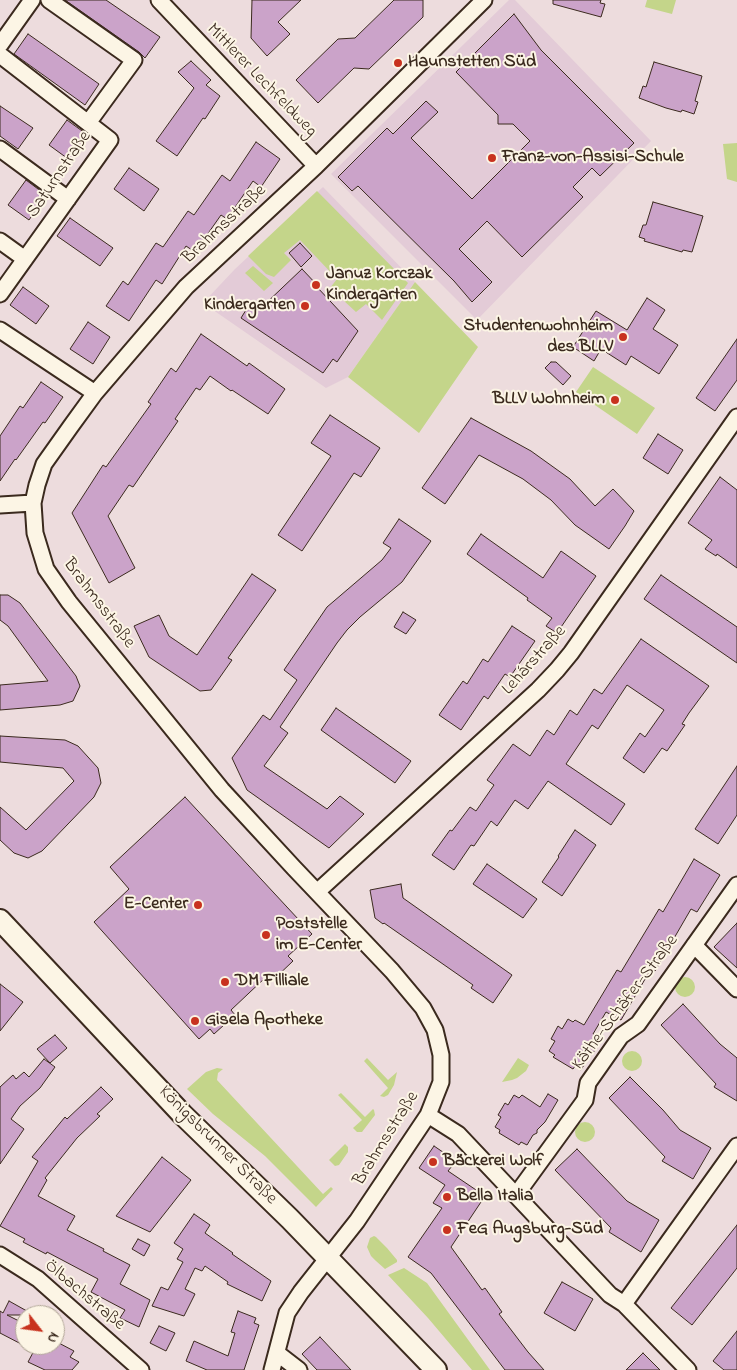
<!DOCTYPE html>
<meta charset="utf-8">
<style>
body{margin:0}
#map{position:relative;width:737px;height:1370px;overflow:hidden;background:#eddcdd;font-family:"Indie Flower",sans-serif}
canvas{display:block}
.north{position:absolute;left:15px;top:1305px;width:50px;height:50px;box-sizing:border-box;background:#fcf5e5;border:1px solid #afa495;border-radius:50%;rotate:120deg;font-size:14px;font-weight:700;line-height:20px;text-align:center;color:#3b2a1e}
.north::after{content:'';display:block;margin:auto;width:18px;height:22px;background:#c8321e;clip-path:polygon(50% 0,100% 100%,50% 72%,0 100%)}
</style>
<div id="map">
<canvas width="737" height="1370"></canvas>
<div class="north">N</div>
</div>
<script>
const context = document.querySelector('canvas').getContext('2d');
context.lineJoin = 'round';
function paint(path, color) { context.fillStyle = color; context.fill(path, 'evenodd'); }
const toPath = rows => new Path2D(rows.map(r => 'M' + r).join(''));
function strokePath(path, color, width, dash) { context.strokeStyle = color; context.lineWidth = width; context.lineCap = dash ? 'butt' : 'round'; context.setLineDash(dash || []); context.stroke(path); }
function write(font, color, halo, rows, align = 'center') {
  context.font = font + ' "Indie Flower",sans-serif'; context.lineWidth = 4; context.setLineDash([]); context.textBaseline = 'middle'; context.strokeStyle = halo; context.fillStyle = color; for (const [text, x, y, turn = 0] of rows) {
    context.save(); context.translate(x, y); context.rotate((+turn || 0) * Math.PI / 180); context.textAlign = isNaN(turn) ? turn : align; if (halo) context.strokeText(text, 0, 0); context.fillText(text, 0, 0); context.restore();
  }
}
const built = toPath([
 [509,0,515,0,651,141,477,320,331,174],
 [323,187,415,282,348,377,326,388,203,303,235,269]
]);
const green = toPath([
 [647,0,676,0,672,14,645,7],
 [737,143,737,182,727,179,723,144],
 [317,191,408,283,382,320,366,304,356,312,330,288,337,279,300,240,284,253,291,260,274,277,266,274,248,256],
 [253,266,273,283,264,291,245,273],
 [415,282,478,347,419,433,348,377],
 [593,367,655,408,637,434,576,392],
 '675 987a10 10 0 1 1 20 0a10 10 0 1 1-20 0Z',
 '622 1061a10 10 0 1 1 20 0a10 10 0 1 1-20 0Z',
 [367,1058,388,1080,397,1072,394,1085,388,1095,384,1097,380,1096,388,1088,364,1061],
 [518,1058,529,1065,526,1071,517,1078,512,1080,502,1082],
 [217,1068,223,1069,218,1073,217,1080,323,1194,331,1187,333,1189,316,1207,265,1156,213,1114,187,1089,206,1072],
 [341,1093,365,1117,373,1109,374,1110,375,1115,362,1132,357,1132,353,1128,362,1120,338,1095],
 '575 1132a10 10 0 1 1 20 0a10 10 0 1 1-20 0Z',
 [345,1144,348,1147,348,1152,339,1165,335,1166,329,1160],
 [374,1236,376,1237,387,1248,397,1260,397,1262,385,1269,376,1261,371,1256,367,1247,370,1238],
 [404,1268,427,1283,490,1370,472,1370,428,1318,388,1275]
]);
const building = toPath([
 [65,0,106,0,160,37,145,58,139,52,65,0],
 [252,0,301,0,278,22,290,34,267,56,251,38,252,0],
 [394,0,423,0,423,17,369,69,354,68,318,103,296,80,338,39,355,38,394,0],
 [553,0,601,0,600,3,605,4,601,17,553,4,553,0],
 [514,14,541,50,634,143,600,176,592,168,573,187,583,197,522,257,487,221,459,249,492,282,472,302,454,281,358,186,352,191,338,177,387,128,393,134,426,101,438,112,411,138,472,199,530,141,513,124,498,124,498,115,456,72,514,14],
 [28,34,99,84,85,105,14,54,28,34],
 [191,61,211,80,206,85,220,96,205,119,203,118,177,156,156,141,194,88,178,72,191,61],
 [654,62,702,76,695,101,698,102,694,114,682,110,681,112,666,108,639,98,643,86,646,87,654,62],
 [0,106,33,128,18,149,0,136,0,106],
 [67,120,89,136,71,161,49,145,67,120],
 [256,142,280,159,261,187,253,181,227,219,221,215,195,252,186,246,162,284,156,280,129,321,106,306,123,281,128,285,156,243,163,247,188,211,194,215,222,175,230,181,256,142],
 [129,168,159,189,144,211,114,189,129,168],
 [26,180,46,195,29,220,8,205,26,180],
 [653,202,703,216,692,252,683,250,682,252,644,241,645,239,639,237,643,225,646,225,653,202],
 [70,218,113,248,100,266,57,236,70,218],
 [300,243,312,256,301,267,289,253,300,243],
 [302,269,318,286,317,287,358,331,337,362,333,359,323,373,241,318,251,302,261,308,302,269],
 [23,287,49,306,36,324,10,305,23,287],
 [647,298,665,310,653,329,678,345,659,374,631,356,626,365,601,349,594,361,573,347,596,311,627,330,647,298],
 [88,322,110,337,93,364,70,349,88,322],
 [201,334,247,366,249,363,285,389,268,414,232,390,231,391,210,376,200,390,196,388,175,419,178,421,133,487,129,485,108,516,135,568,109,583,72,513,103,465,106,467,151,404,148,402,171,368,176,372,201,334],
 [737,339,737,380,715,411,696,398,737,339],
 [551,362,556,362,571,376,563,385,545,368,551,362],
 [41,382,63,397,45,423,43,422,16,460,15,459,0,481,0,436,20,406,23,408,41,382],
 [330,415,380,448,361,477,354,473,302,551,278,535,331,456,311,443,330,415],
 [471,418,531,451,570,479,595,506,613,489,634,511,625,526,609,549,575,525,551,500,523,479,479,455,445,504,422,488,471,418],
 [658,434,683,450,668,474,643,458,658,434],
 [720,477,737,490,737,568,717,554,716,556,705,549,712,540,688,523,720,477],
 [399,519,431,541,402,582,360,617,347,630,337,643,280,727,288,733,264,766,327,809,340,796,364,814,329,848,247,790,232,758,263,715,270,720,297,680,284,670,327,607,382,560,391,548,383,543,399,519],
 [481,534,543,578,561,551,596,576,557,633,546,626,552,618,527,600,528,598,467,554,481,534],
 [252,574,276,590,228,658,232,660,211,690,200,691,149,657,134,626,159,615,169,636,197,655,252,574],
 [661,575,737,627,737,663,644,599,661,575],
 [0,595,8,595,20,603,76,676,80,686,73,701,60,705,0,710,0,685,48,681,8,626,0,620,0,595],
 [403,612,416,620,406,634,394,627,403,612],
 [512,626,535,641,510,677,505,674,488,699,484,696,461,730,439,715,463,681,467,684,483,659,488,662,512,626],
 [641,639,709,686,689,713,682,724,685,725,667,751,662,748,644,773,623,758,640,733,645,737,664,710,627,685,598,729,592,725,566,764,625,804,611,825,548,781,528,809,515,800,497,826,491,821,474,846,471,845,454,870,432,855,450,830,452,831,470,807,476,811,494,785,487,780,513,744,530,756,547,730,554,735,570,710,577,715,594,689,602,694,641,639],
 [336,708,411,761,395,783,321,730,336,708],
 [0,736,65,740,78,746,98,768,101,783,94,797,42,851,28,858,14,853,0,840,0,807,26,830,74,781,63,768,0,762,0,736],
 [737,766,737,815,718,844,695,829,737,766],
 [185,797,312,934,288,956,293,961,271,982,266,977,231,1010,235,1015,214,1034,210,1029,199,1039,94,922,129,889,110,867,185,797],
 [575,830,596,845,562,896,542,882,559,857,558,856,575,830],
 [694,859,720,875,697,912,691,909,655,971,651,969,621,1020,606,1012,593,1034,599,1038,594,1046,597,1048,588,1058,581,1070,575,1066,573,1069,553,1057,555,1055,549,1051,555,1041,551,1039,558,1026,562,1029,568,1019,573,1022,575,1020,584,1025,617,970,621,972,659,909,663,912,694,859],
 [487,864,537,899,523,918,473,884,487,864],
 [401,884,403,898,512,975,493,1003,471,988,473,985,384,923,383,924,375,918,370,890,401,884],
 [737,923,737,968,714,947,737,923],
 [0,984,23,1002,0,1031,0,984],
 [683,1004,720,1044,737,1058,737,1101,714,1087,716,1084,661,1025,683,1004],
 [55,1035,67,1048,50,1063,37,1049,55,1035],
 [44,1059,55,1067,40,1088,20,1106,11,1119,24,1129,0,1164,0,1087,13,1075,16,1079,24,1072,29,1077,44,1059],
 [630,1077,663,1110,680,1130,711,1148,693,1179,662,1161,665,1157,609,1098,630,1077],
 [101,1087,113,1099,97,1114,100,1116,77,1138,45,1178,47,1180,38,1196,75,1216,67,1230,104,1249,103,1251,130,1265,120,1284,150,1300,139,1327,120,1318,125,1310,91,1292,98,1279,47,1252,46,1254,23,1242,25,1239,0,1226,38,1161,32,1157,65,1117,67,1119,101,1087],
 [548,1094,558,1100,545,1122,537,1130,537,1133,533,1135,527,1145,521,1142,519,1145,499,1133,500,1130,495,1127,501,1117,498,1115,505,1103,508,1105,514,1095,519,1098,522,1095,540,1107,548,1094],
 [434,1146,456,1161,448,1171,485,1196,451,1247,482,1290,485,1288,502,1312,499,1314,528,1352,544,1370,505,1370,431,1273,408,1257,442,1208,433,1203,445,1185,419,1168,434,1146],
 [577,1149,627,1201,659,1220,641,1252,609,1232,611,1228,555,1170,577,1149],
 [162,1157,191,1180,150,1232,116,1216,162,1157],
 [194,1214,210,1225,205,1233,233,1253,232,1254,271,1281,262,1301,227,1284,228,1282,205,1266,202,1271,195,1268,185,1289,195,1294,184,1316,152,1306,161,1287,168,1290,183,1262,177,1259,183,1249,174,1243,194,1214],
 [737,1225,737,1268,692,1325,671,1308,737,1225],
 [138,1239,150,1245,144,1256,132,1249,138,1239],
 [562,1282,593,1299,575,1331,544,1313,562,1282],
 [9,1301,34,1315,7,1315,25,1324,25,1346,0,1333,0,1311,3,1313,9,1301],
 [238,1311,256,1318,254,1323,259,1325,244,1370,207,1370,186,1361,194,1341,228,1356,235,1333,231,1332,238,1311],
 [159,1326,175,1333,166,1351,150,1343,159,1326],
 [737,1331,737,1370,724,1370,713,1361,737,1331],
 [320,1337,351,1370,317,1370,302,1354,320,1337],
 [55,1341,74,1351,70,1357,79,1362,72,1370,45,1370,28,1362,37,1345,55,1345,55,1341],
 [643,1353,660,1370,626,1370,643,1353]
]);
const street = toPath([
 [49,0,134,60,88,123],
 [159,0,316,166],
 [0,45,32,0],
 [0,55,110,140,0,294],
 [0,149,68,199],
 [0,241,25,259],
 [0,330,95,393],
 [0,505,33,503],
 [317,892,538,690,557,670,571,653,737,417],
 [694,945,737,989],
 [428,1115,458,1134,610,1295,624,1304,688,1370],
 [516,1195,585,1100,588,1083,600,1066,621,1036,638,1024,737,885],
 [0,1255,38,1279,141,1370],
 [624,1304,737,1146],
 [277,1353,299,1370],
 [272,1370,287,1313,301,1292,357,1221,428,1115,441,1082,441,1055,435,1030,423,1008,392,971,294,868,222,790,69,602,46,569,35,533,33,503,37,485,44,464,71,426,95,393,186,287,316,166,484,0]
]);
const secondary = toPath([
 [0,920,182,1114,290,1219,436,1370]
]);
const markers = [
 [398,63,5,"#c8321e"],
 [492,158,5,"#c8321e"],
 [316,285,5,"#c8321e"],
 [305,306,5,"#c8321e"],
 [623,337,5,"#c8321e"],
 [615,400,5,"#c8321e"],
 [198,905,5,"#c8321e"],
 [266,935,5,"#c8321e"],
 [225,982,5,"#c8321e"],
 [195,1021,5,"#c8321e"],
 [433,1162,5,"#c8321e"],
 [447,1197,5,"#c8321e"],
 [447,1230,5,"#c8321e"]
];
const poiNames = [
 ["Haunstetten Süd",408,63],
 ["Franz-von-Assisi-Schule",502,158],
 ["Januz Korczak",326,275],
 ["Kindergarten",326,296],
 ["Kindergarten",295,306,"right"],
 ["Studentenwohnheim",613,327,"right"],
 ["des BLLV",613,348,"right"],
 ["BLLV Wohnheim",605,400,"right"],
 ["E-Center",188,905,"right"],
 ["Poststelle",276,925],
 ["im E-Center",276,946],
 ["DM Filliale",235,982],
 ["Gisela Apotheke",205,1021],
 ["Bäckerei Wolf",443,1162],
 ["Bella Italia",457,1197],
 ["FeG Augsburg-Süd",457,1230]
];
const streetNames = [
 ["Mittlerer Lechfeldweg",261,81,46],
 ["Saturnstraße",60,175,-56],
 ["Brahmsstraße",225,225,-43],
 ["Brahmsstraße",98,604,53],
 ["Lehárstraße",535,661,-48],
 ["Käthe-Schäfer-Straße",626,1003,-53],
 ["Brahmsstraße",387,1139,-58],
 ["Königsbrunner Straße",217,1146,45],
 ["Ölbachstraße",84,1296,40]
];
paint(built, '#e3cbd7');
paint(green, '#c4d58a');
paint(building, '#cba3c9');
strokePath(building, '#3b2a1e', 1);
strokePath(street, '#3b2a1e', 19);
strokePath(secondary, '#3b2a1e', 24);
strokePath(street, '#fcf5e5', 15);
strokePath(secondary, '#fcf5e5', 20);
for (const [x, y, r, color] of markers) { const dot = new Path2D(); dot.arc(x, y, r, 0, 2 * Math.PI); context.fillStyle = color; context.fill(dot); strokePath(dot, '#fcf5e5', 2); }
write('bold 18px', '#3b2a1e', '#fcf5e5', poiNames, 'left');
write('18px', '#3b2a1e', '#fcf5e5', streetNames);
</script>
